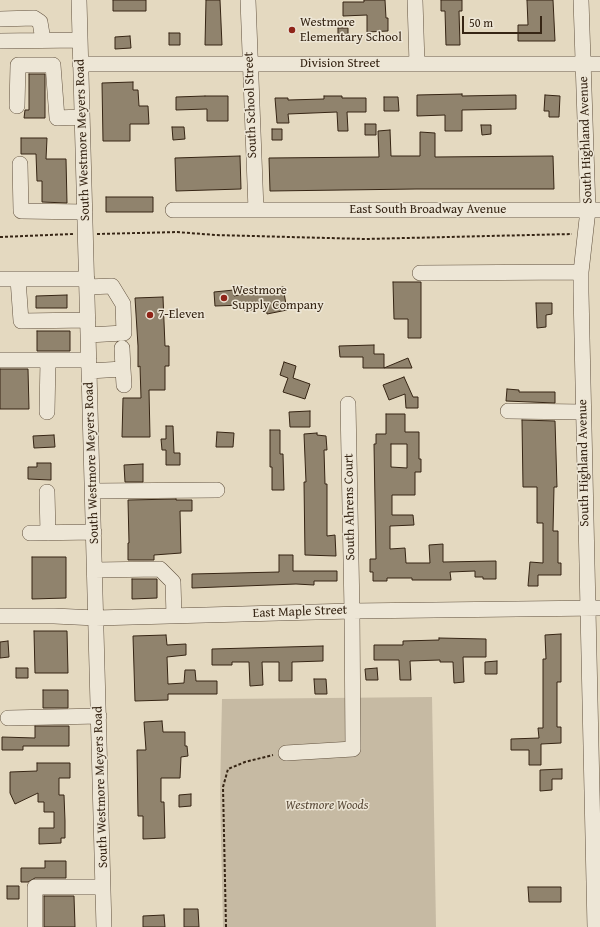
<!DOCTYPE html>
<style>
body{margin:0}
#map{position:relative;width:600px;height:927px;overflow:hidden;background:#e4d9c0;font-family:"Gentium Book Plus",serif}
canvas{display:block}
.scale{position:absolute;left:462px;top:16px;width:80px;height:18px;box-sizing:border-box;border:2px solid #362514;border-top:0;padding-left:5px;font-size:12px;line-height:14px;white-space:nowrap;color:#362514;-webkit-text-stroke:3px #ede6d6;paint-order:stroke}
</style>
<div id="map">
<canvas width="600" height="927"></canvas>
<div class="scale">50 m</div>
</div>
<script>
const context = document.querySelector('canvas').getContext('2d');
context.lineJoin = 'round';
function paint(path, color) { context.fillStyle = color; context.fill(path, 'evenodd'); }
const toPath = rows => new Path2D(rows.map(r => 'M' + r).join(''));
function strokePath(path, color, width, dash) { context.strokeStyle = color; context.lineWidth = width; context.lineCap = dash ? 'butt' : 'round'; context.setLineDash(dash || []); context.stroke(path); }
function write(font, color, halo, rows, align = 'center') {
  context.font = font + ' "Gentium Book Plus",serif'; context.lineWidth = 3; context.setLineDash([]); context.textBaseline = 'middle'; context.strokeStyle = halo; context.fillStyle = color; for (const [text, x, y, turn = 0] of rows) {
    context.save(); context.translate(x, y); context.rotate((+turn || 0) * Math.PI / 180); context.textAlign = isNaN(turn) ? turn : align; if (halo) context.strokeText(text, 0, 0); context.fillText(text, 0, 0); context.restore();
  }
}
const green = toPath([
 [432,697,436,927,223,927,220,793,222,699]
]);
const building = toPath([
 [113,0,146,0,146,11,113,11,113,0],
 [206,0,220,0,222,45,205,45,206,0],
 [364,0,385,0,386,18,388,18,388,31,367,32,367,15,343,16,343,2,364,2,364,0],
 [441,0,462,0,462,11,459,11,460,45,446,45,445,11,441,11,441,0],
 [527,0,553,0,555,41,518,41,518,25,528,25,527,0],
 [338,28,348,28,348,39,338,39,338,28],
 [169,33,180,33,180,45,169,45,169,33],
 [130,36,131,48,115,49,115,37,130,36],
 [29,74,45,74,45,118,24,118,25,110,29,110,29,74],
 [133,82,133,90,138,90,139,106,148,106,149,124,130,124,130,141,103,141,102,83,133,82],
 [462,94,462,96,516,95,516,109,462,110,462,131,445,131,445,115,417,116,417,95,462,94],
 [545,95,560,96,559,117,549,117,549,111,544,111,545,95],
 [205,96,228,96,228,121,207,121,207,109,176,110,176,97,205,96],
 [324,96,342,96,342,98,366,98,366,112,347,112,348,131,338,131,337,112,288,114,289,123,277,123,275,98,288,98,288,100,324,99,324,96],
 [384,97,398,97,399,111,384,111,384,97],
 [365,124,376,124,376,135,365,135,365,124],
 [481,125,491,125,491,134,482,135,481,125],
 [172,127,184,127,185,139,173,140,172,127],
 [272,129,282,129,282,140,272,140,272,129],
 [390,130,391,156,420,156,420,132,435,133,435,157,553,156,554,189,416,189,270,191,269,158,379,157,378,131,390,130],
 [21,138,47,138,46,159,66,159,67,203,42,202,42,181,37,181,36,154,21,154,21,138],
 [240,156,241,189,176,191,175,158,240,156],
 [106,197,153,197,153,212,106,212,106,197],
 [393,282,421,282,421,338,408,338,408,319,394,319,393,282],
 [283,287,287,310,267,314,266,307,245,311,244,305,215,306,214,292,234,290,234,296,283,287],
 [67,295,67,308,36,308,36,296,67,295],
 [163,297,165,346,169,346,169,366,165,366,165,390,149,390,150,437,122,437,123,398,141,398,140,366,138,367,138,346,135,298,163,297],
 [536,303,552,303,552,314,546,315,546,327,537,328,536,303],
 [37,331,70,331,70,351,37,351,37,331],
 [374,345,374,354,384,354,384,368,408,358,412,368,363,368,363,357,340,357,339,346,374,345],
 [284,362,296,366,293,378,310,384,305,399,283,392,288,378,280,375,284,362],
 [0,369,28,369,29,409,0,409,0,369],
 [404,377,413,397,418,397,418,408,406,408,405,394,389,400,383,385,404,377],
 [507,389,519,390,519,392,555,392,555,403,506,401,507,389],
 [310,411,310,427,290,427,289,412,310,411],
 [386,414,405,414,405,432,419,432,419,459,421,459,421,472,415,472,415,495,392,495,392,515,413,515,414,525,390,526,390,549,405,548,406,563,430,563,429,545,443,544,443,562,496,561,496,579,483,579,483,577,475,577,475,571,450,572,451,580,412,580,412,578,387,578,387,581,373,581,373,572,370,572,370,559,376,559,374,444,376,444,376,434,386,434,386,414],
 [391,444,407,444,407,468,391,467,391,444],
 [522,420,555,421,557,487,554,487,553,531,558,531,558,563,561,563,561,575,538,575,538,586,528,586,530,562,543,563,543,523,537,523,537,487,523,487,522,420],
 [166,426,173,426,174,453,180,453,180,465,166,465,166,450,162,450,161,439,166,439,166,426],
 [270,430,280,430,280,454,283,454,284,490,272,490,272,467,270,467,270,430],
 [217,432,234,433,233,447,216,447,217,432],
 [317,433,317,435,326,436,327,450,324,450,325,484,327,484,327,536,335,535,336,556,305,555,304,482,306,482,304,434,317,433],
 [54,435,55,447,34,448,33,436,54,435],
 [37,463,51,463,51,480,28,479,28,467,37,467,37,463],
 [143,464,143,482,125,482,124,465,143,464],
 [176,499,176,500,192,500,192,511,180,511,181,553,154,555,154,560,128,560,128,543,129,543,128,500,176,499],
 [279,555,293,555,293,571,337,571,337,581,314,581,314,585,296,584,192,588,192,574,279,572,279,555],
 [32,557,66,557,66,598,32,599,32,557],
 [132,579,157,579,157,598,132,599,132,579],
 [34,631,67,631,68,673,35,673,34,631],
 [561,634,561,682,557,682,557,727,561,727,561,743,541,744,541,765,529,765,529,750,511,750,511,739,539,738,538,728,543,728,543,659,546,659,545,635,561,634],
 [166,635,167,645,186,644,186,655,167,657,168,684,184,683,185,670,195,670,196,681,217,681,217,694,168,694,168,700,135,701,133,636,166,635],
 [439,638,486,639,486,657,463,657,464,682,454,683,453,662,440,662,440,660,410,661,411,680,400,680,399,660,374,660,374,645,403,645,403,641,439,640,439,638],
 [8,641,9,657,0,658,0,642,8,641],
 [323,646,323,661,292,662,292,681,279,681,279,662,262,662,263,685,250,686,249,662,232,662,232,665,212,665,212,649,323,646],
 [497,661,497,674,485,674,485,662,497,661],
 [16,668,28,668,28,678,16,678,16,668],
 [377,668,378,680,366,680,365,669,377,668],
 [314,679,326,679,327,694,315,694,314,679],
 [43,690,68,690,68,708,43,708,43,690],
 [162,721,163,732,185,732,185,746,187,746,188,756,181,757,180,778,161,778,161,802,164,802,165,838,143,839,143,816,138,816,137,750,146,750,144,722,162,721],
 [35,726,69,726,69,746,23,746,23,750,2,750,2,737,35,738,35,726],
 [37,763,70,763,70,778,59,778,59,795,64,795,65,821,65,838,61,838,61,843,39,844,39,828,54,828,54,812,44,812,44,802,38,802,38,793,15,804,10,793,10,772,37,771,37,763],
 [562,769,562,779,552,779,552,790,540,791,540,770,562,769],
 [191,794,191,806,179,807,179,795,191,794],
 [45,861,66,861,66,878,35,878,28,882,21,882,21,868,45,868,45,861],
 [7,886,19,886,19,899,7,899,7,886],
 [528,887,561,887,561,902,529,902,528,887],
 [44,896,74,896,75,927,44,927,44,896],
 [184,909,198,909,199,927,184,927,184,909],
 [164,915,165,927,143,927,143,916,164,915]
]);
const path = toPath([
 [97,234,177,232,215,235,365,239,572,234],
 [0,237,73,234],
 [226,927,223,787,228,769,245,762,273,755]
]);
const minor = toPath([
 [79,0,104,927],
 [248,0,256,210],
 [415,0,417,64],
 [581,0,588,210,581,272,581,292,595,927],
 [0,19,34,18,40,22,43,40],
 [0,41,80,40],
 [80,64,600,64],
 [17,106,18,65,53,65,57,118,82,117],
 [20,164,21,211,85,212],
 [173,210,600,210],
 [420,273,581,272],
 [0,279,87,279],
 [18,279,21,321,88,320],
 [87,287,112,286,123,304,124,333,88,335],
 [0,360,89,360],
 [123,369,124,385],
 [89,371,123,369,122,348],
 [508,411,583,412],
 [47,412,48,360],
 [93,491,217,490],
 [47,492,48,533],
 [30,533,94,532],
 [95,570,160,569,173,582,174,616],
 [0,616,54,616,96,618,352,611,600,608],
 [8,718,99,716],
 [286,753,353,749,352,611,348,404],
 [35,927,35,887,103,887]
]);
const markers = [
 [292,30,4,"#8f2418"],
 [224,298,4,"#8f2418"],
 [150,315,4,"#8f2418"]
];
const poiNames = [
 ["Westmore",300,23],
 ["Elementary School",300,38],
 ["Westmore",232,291],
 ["Supply Company",232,306],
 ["7-Eleven",158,315]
];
const streetNames = [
 ["Division Street",340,64],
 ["South School Street",251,105,-92],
 ["South Westmore Meyers Road",83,140,-92],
 ["South Highland Avenue",586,140,-92],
 ["East South Broadway Avenue",428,210],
 ["South Westmore Meyers Road",92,463,-92],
 ["South Highland Avenue",584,463,-91],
 ["South Ahrens Court",350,507,-91],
 ["East Maple Street",300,612,-2],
 ["South Westmore Meyers Road",101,787,-92]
];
const parkNames = [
 ["Westmore Woods",327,806]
];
paint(green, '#c6baa3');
paint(building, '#90836d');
strokePath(building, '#362514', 1);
strokePath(minor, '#62523f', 16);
strokePath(path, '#362514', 2, [3, 2]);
strokePath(minor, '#ede6d6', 15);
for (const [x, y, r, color] of markers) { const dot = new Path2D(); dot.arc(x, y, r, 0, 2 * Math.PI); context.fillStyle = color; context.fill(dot); strokePath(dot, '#ede6d6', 1.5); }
write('13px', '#362514', '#ede6d6', poiNames, 'left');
write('13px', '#362514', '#ede6d6', streetNames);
write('italic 13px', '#5a4a38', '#ede6d6', parkNames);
</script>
